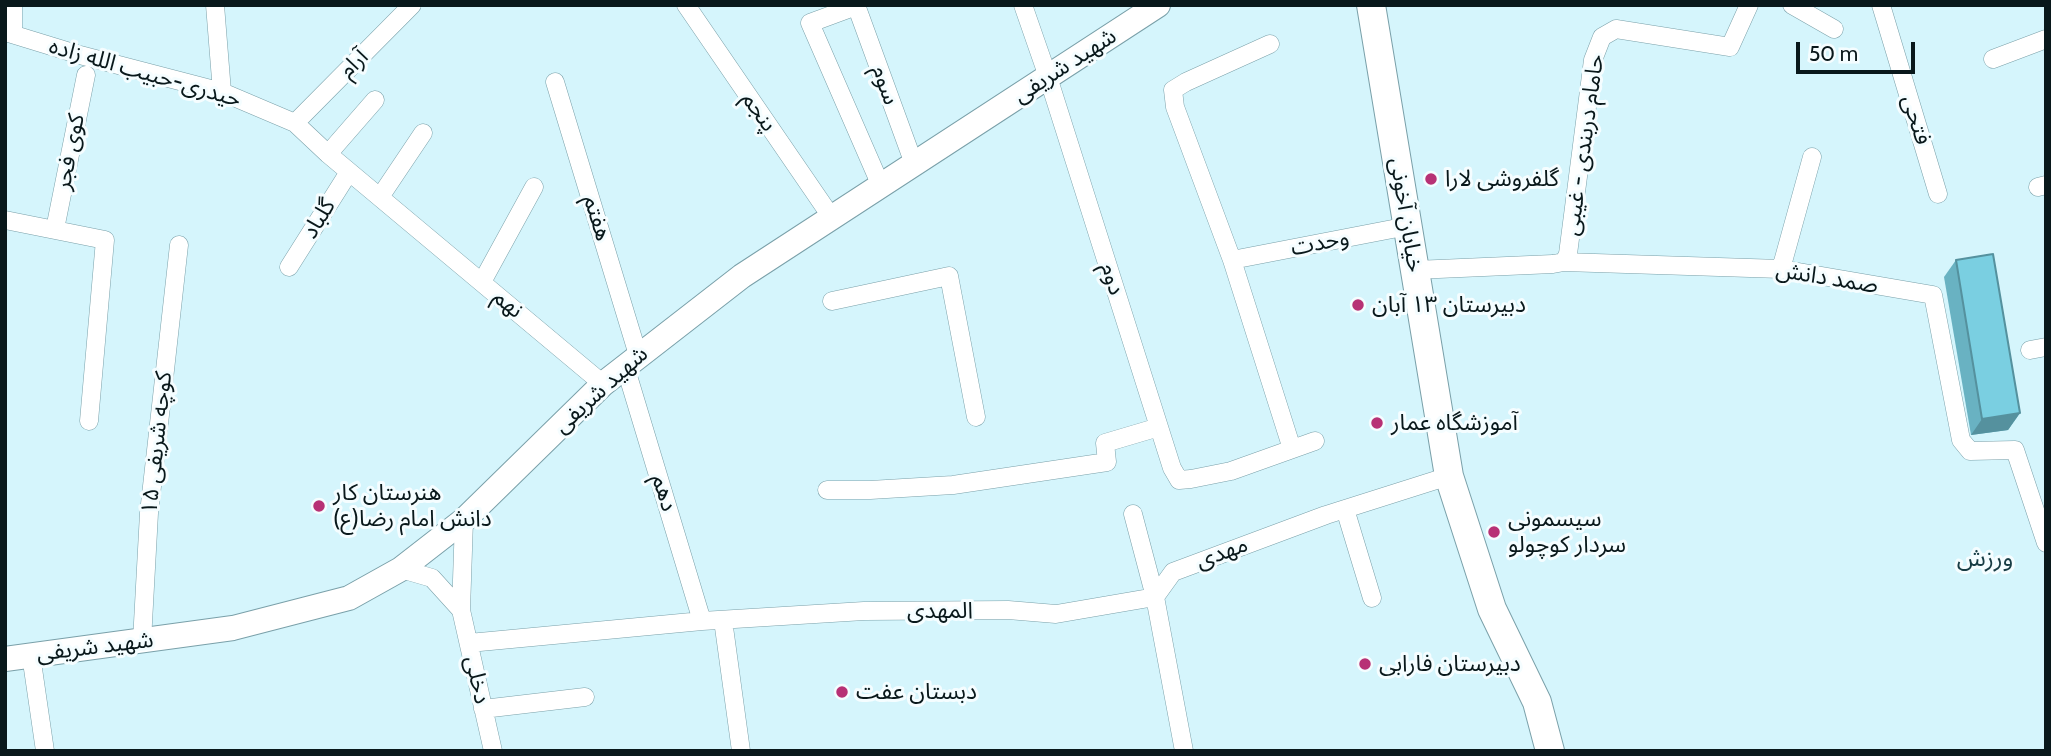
<!DOCTYPE html>
<meta charset="utf-8">
<style>
body{margin:0}
#map{position:relative;width:2051px;height:756px;overflow:hidden;background:#d5f5fc;font-family:Cabin,sans-serif}
canvas{display:block}
.frame{position:absolute;inset:0;border:7px solid #09181b;pointer-events:none}
.scale{position:absolute;left:1796px;top:42px;width:119px;height:32px;box-sizing:border-box;border:4px solid #09181b;border-top:0;padding-left:9px;font-size:21px;line-height:24px;white-space:nowrap;color:#09181b;-webkit-text-stroke:5px #f5fdff;paint-order:stroke}
</style>
<div id="map">
<canvas width="2051" height="756"></canvas>
<div class="frame"></div>
<div class="scale">50 m</div>
</div>
<script>
const context = document.querySelector('canvas').getContext('2d');
context.lineJoin = 'round';
const toPath = rows => new Path2D(rows.map(r => 'M' + r).join(''));
function strokePath(path, color, width, dash) { context.strokeStyle = color; context.lineWidth = width; context.lineCap = dash ? 'butt' : 'round'; context.setLineDash(dash || []); context.stroke(path); }
function paint(path, color) { context.fillStyle = color; context.fill(path, 'evenodd'); }
function write(font, color, halo, rows, align = 'center') {
  context.font = font + ' Cabin,"Noto Sans Arabic",sans-serif'; context.lineWidth = 6; context.setLineDash([]); context.textBaseline = 'middle'; context.strokeStyle = halo; context.fillStyle = color; for (const [text, x, y, turn = 0] of rows) {
    context.save(); context.translate(x, y); context.rotate((+turn || 0) * Math.PI / 180); context.textAlign = isNaN(turn) ? turn : align; if (halo) context.strokeText(text, 0, 0); context.fillText(text, 0, 0); context.restore();
  }
}
const street = toPath([
 [13,5,13,34],
 [215,5,222,92],
 [686,5,832,218],
 [856,5,914,164],
 [1023,5,1048,77,1172,468,1179,480,1191,479,1231,471,1315,441],
 [1792,5,1834,29],
 [1881,5,1938,194],
 [856,6,810,23,881,186],
 [5,32,80,55,222,92,295,123,328,154,603,384],
 [1270,44,1186,82,1173,90,1175,107,1232,260,1292,449],
 [1993,59,2046,39],
 [555,82,638,355],
 [295,123,412,5],
 [328,154,375,100],
 [2038,187,2046,185],
 [380,197,423,133],
 [5,220,105,240,89,421],
 [55,229,86,75],
 [1232,260,1408,226],
 [1564,262,1568,254,1593,60,1602,37,1616,29,1730,47,1749,5],
 [289,267,349,172],
 [1781,269,1812,157],
 [1415,270,1553,264,1564,262,1781,269,1933,295,1961,440,1970,451,2015,450,2046,543],
 [482,282,534,187],
 [832,301,949,276,976,417],
 [2030,350,2046,347],
 [625,366,702,621],
 [827,490,870,490,953,485,1107,462,1105,443,1159,427],
 [1345,509,1372,598],
 [1133,514,1155,597,1184,751],
 [464,520,461,610,493,751],
 [401,569,432,578,461,610],
 [1155,597,1173,572,1326,515,1449,476],
 [723,620,741,751],
 [142,641,149,513,179,245],
 [469,643,702,621,864,611,1008,610,1056,614,1155,597],
 [31,655,45,751],
 [483,709,585,697]
]);
const secondary = toPath([
 [5,659,233,628,349,598,401,569,464,520,603,384,742,276,1158,5]
]);
const primary = toPath([
 [1371,5,1449,476,1492,609,1537,702,1550,751]
]);
const wall = toPath([
 [1956,260,2020,413,2008,430,1971,435,1944,277]
]);
const shadedWall = toPath([
 [2020,413,2008,430,1971,435,1982,419]
]);
const building = toPath([
 [1993,254,2020,413,1982,419,1956,260,1993,254]
]);
const markers = [
 [1431,179,7,"#b73175"],
 [1358,305,7,"#b73175"],
 [1377,423,7,"#b73175"],
 [319,506,7,"#b73175"],
 [1494,532,7,"#b73175"],
 [1365,664,7,"#b73175"],
 [842,692,7,"#b73175"]
];
const streetNames = [
 ["آرام",354,64,-45],
 ["شهید شریفی",1065,66,-33],
 ["حیدری-حبیب الله زاده",145,73,16],
 ["سوم",885,85,70],
 ["پنجم",759,112,55],
 ["فتحی",1916,120,73],
 ["حامام دربندی - غیبی",1584,145,-82],
 ["کوی فجر",70,152,-79],
 ["خیابان آخونی",1406,215,81],
 ["هفتم",597,218,73],
 ["گلباد",319,219,-58],
 ["وحدت",1320,243,-11],
 ["صمد دانش",1827,278,9],
 ["دوم",1112,279,72],
 ["نهم",508,304,40],
 ["شهید شریفی",601,390,-42],
 ["کوچه شریفی ۱۵",157,443,-84],
 ["دهم",664,493,73],
 ["مهدی",1222,553,-20],
 ["المهدی",940,611],
 ["شهید شریفی",95,647,-7],
 ["دخلی",477,680,78]
];
const poiNames = [
 ["گلفروشی لارا",1445,179],
 ["دبیرستان ۱۳ آبان",1372,305],
 ["آموزشگاه عمار",1391,423],
 ["هنرستان کار",333,493],
 ["دانش امام رضا(ع)",333,519],
 ["سیسمونی",1508,519],
 ["سردار کوچولو",1508,545],
 ["دبیرستان فارابی",1379,664],
 ["دبستان عفت",856,692]
];
const neighbourhoodNames = [
 ["ورزش",1985,559]
];
strokePath(street, '#7aa0a9', 19);
strokePath(secondary, '#7aa0a9', 26);
strokePath(primary, '#7aa0a9', 30);
strokePath(street, '#fff', 18);
strokePath(secondary, '#fff', 24);
strokePath(primary, '#fff', 28);
paint(wall, '#69b2c2');
paint(shadedWall, '#55919e');
paint(building, '#7acfe1');
strokePath(building, '#55919e', 2);
for (const [x, y, r, color] of markers) { const dot = new Path2D(); dot.arc(x, y, r, 0, 2 * Math.PI); context.fillStyle = color; context.fill(dot); strokePath(dot, '#f5fdff', 2.5); }
write('23px', '#09181b', '#f5fdff', streetNames);
write('23px', '#09181b', '#f5fdff', poiNames, 'left');
write('24px', '#173c44', '#f5fdff', neighbourhoodNames);
</script>
